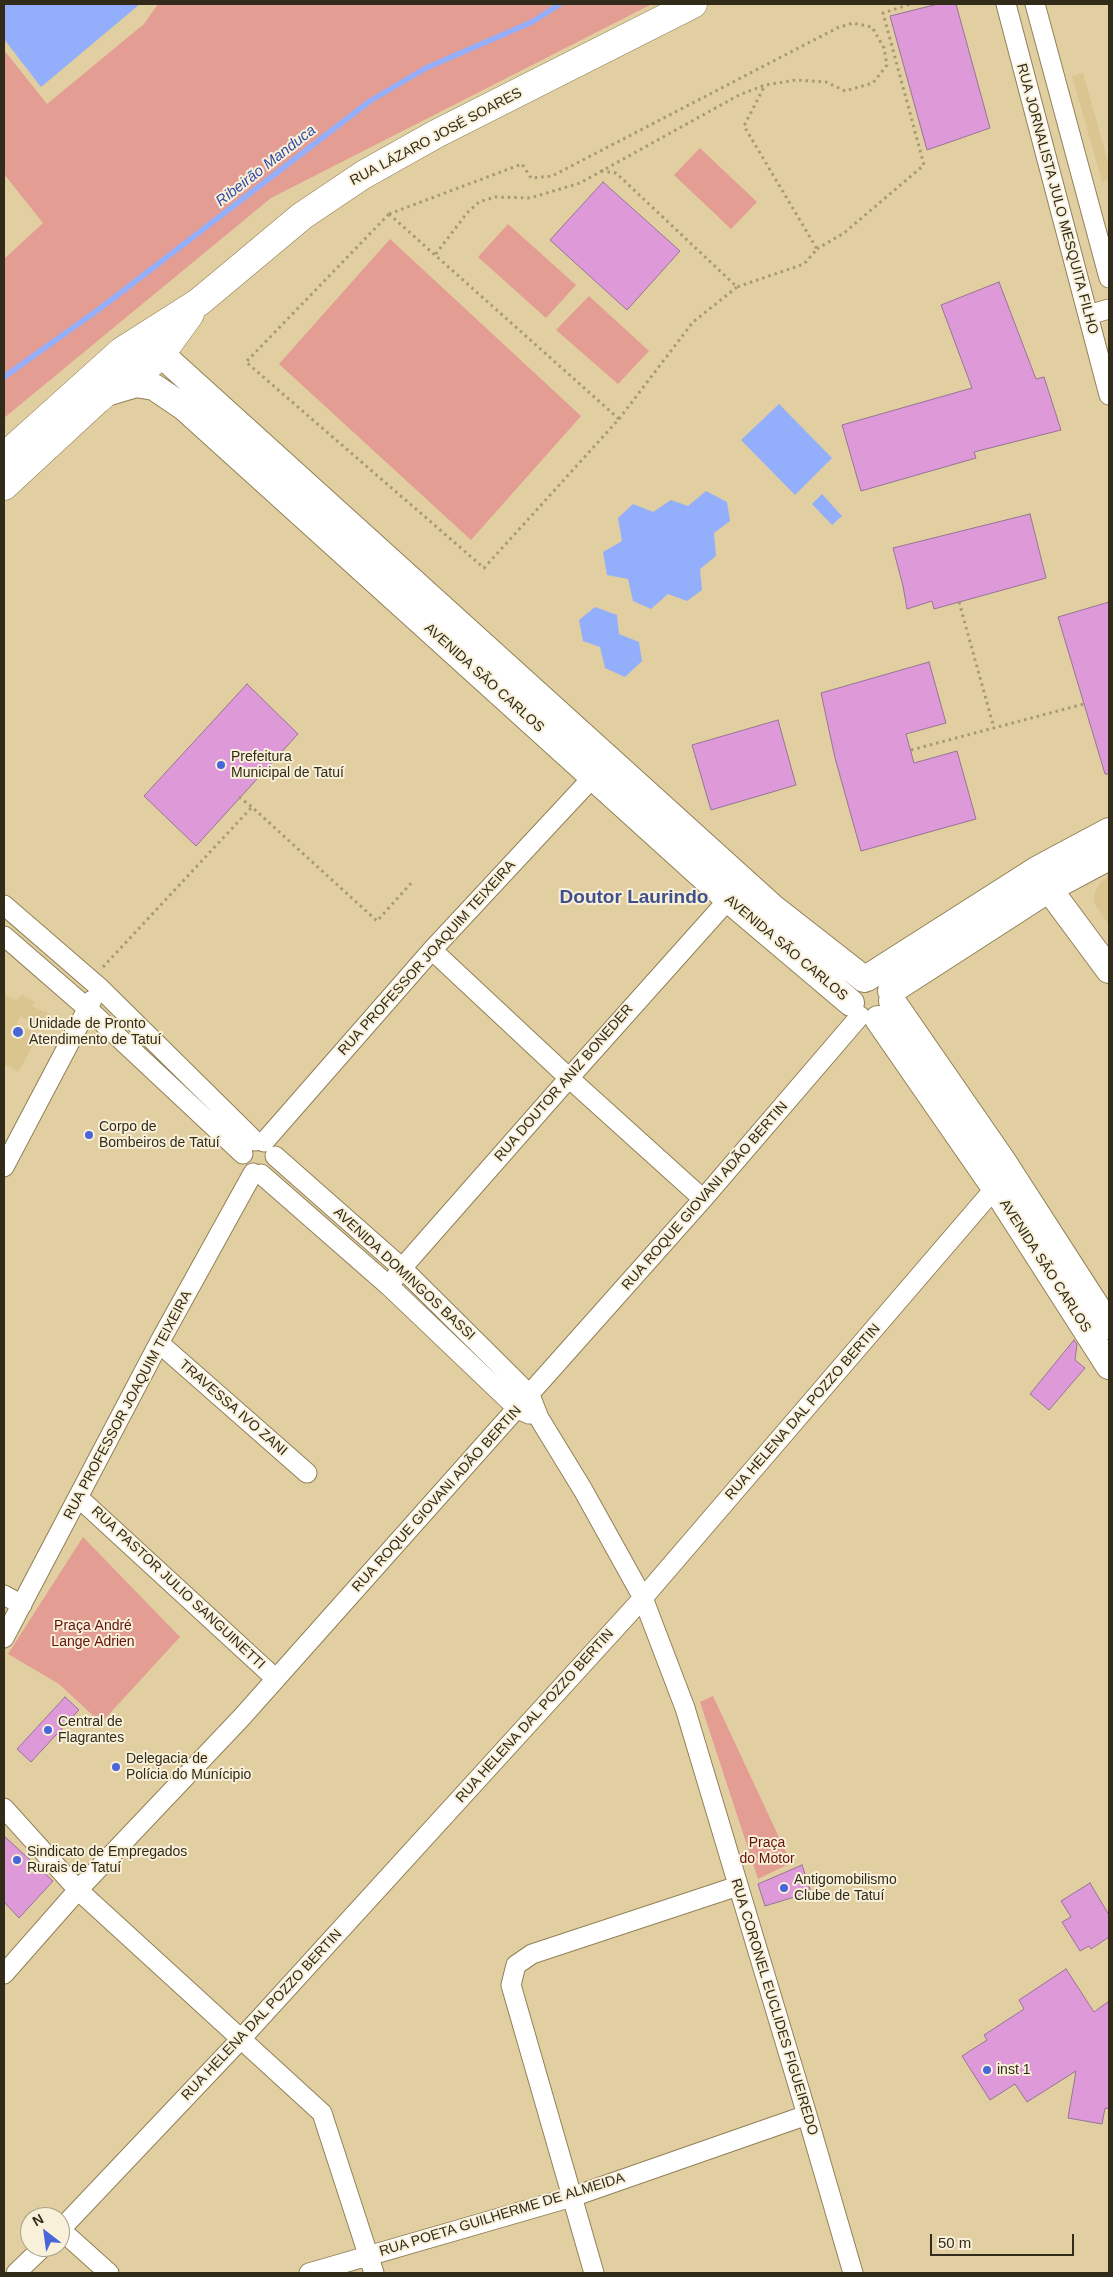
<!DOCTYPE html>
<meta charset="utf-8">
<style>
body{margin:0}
#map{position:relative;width:1113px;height:2277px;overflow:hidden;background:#e1cfa1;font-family:Helvetica,sans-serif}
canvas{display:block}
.frame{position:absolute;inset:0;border:5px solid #322b1a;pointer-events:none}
.north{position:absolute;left:20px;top:2207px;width:50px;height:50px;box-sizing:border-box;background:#f9f0da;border:1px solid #a9a18d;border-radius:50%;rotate:330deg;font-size:14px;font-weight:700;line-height:20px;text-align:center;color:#322b1a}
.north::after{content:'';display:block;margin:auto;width:18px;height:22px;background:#4865d9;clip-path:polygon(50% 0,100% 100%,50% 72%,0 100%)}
.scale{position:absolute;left:930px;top:2234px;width:144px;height:22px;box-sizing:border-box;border:2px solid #322b1a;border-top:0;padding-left:6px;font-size:15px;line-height:18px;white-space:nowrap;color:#322b1a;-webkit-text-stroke:4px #f9f0da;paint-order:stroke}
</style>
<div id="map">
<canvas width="1113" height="2277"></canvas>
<div class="frame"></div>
<div class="north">N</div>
<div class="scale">50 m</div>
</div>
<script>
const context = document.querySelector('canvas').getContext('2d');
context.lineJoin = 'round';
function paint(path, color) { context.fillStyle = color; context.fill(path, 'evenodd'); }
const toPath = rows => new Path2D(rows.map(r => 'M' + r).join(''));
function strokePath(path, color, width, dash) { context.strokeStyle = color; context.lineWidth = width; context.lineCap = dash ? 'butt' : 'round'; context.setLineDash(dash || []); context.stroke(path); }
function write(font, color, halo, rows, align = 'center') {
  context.font = font + ' Helvetica,sans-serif'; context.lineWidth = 4; context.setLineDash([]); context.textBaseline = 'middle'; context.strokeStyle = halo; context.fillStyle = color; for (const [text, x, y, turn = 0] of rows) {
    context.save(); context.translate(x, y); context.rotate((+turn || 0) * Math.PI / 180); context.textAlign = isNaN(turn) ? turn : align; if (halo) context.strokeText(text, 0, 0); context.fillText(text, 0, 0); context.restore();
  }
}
const built = toPath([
 [1083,73,1109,165,1109,179,1102,182,1072,76],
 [1109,876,1109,925,1094,903,1095,892,1100,882],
 [4,994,16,1001,22,995,35,1002,32,1006,50,1014,42,1028,20,1016,17,1023,38,1036,18,1072,4,1064]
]);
const green = toPath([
 [158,4,652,4,271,198,4,418,4,259,43,223,4,174,4,50,47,104,144,24],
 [700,148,757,202,731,229,674,175],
 [508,224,576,285,546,318,478,257],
 [390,239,581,416,471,540,279,364],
 [589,296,649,351,618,384,556,330],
 [83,1537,180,1637,101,1723,59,1684,8,1654],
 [713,1696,791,1863,758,1879,700,1702]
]);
const water = toPath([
 [4,4,140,4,41,87,4,39],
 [779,404,832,458,795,495,741,440],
 [706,491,727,502,730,521,714,533,716,556,700,569,702,590,687,601,668,594,651,609,633,601,628,579,607,575,603,552,622,541,618,518,633,504,653,512,671,500,688,506],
 [822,494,842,516,832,525,812,504],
 [595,607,617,615,619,634,639,642,642,661,625,677,605,668,600,647,583,641,579,620]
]);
const stream = toPath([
 [4,377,102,307,370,101,426,68,532,22,560,4]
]);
const building = toPath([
 [938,4,956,4,990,128,927,150,890,16,938,4],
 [603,182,680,251,627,310,550,240,603,182],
 [999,282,1036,379,1044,377,1061,430,974,452,976,458,861,491,842,425,972,388,941,305,999,282],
 [1030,514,1046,578,934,609,932,601,907,609,903,586,893,548,1030,514],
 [1109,602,1109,774,1105,774,1058,617,1109,602],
 [929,662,946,723,906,734,914,763,957,751,976,819,861,851,835,758,821,693,929,662],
 [247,684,298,734,196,846,144,796,247,684],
 [778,720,796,785,711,810,692,745,778,720],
 [1074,1340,1077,1344,1075,1360,1085,1368,1049,1410,1030,1394,1074,1340],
 [65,1697,79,1710,31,1762,17,1749,65,1697],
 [4,1836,53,1881,19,1918,4,1902,4,1836],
 [802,1865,811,1892,765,1906,758,1884,802,1865],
 [1090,1883,1109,1915,1109,1937,1091,1949,1089,1946,1080,1951,1062,1922,1071,1917,1061,1901,1090,1883],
 [1066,1969,1094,2012,1109,2001,1109,2109,1105,2108,1102,2124,1068,2118,1076,2071,1027,2102,1015,2084,990,2100,962,2056,987,2040,984,2035,1024,2009,1019,2000,1066,1969]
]);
const path = toPath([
 [601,171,616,173,737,287,804,264,817,249,744,126,765,85],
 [389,214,522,164,531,178,552,176,837,28,853,23,872,27,884,48,887,65,873,83,845,91,826,82,796,80,765,85,739,95,580,183,530,198,495,197,479,202,467,213,435,255],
 [389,214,619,419,484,568,246,362,389,214],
 [817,249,844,233,924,165,883,13,911,4],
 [619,419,693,322,737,287],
 [959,602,994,728],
 [911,750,1084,704],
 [239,797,252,807,377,921,413,881],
 [103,967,252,807]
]);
const minor = toPath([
 [1006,4,1109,395],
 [1035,4,1109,278],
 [1088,315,1109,309],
 [4,905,100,988,255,1141],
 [4,936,87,1008,243,1154],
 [432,950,569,1078,703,1199],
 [264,1142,432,950,593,777],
 [275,1156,402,1268,530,1395,539,1418,583,1490,643,1598,685,1708,807,2115,853,2273],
 [4,1167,92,1000],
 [261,1174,389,1286,518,1409,529,1414],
 [389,1286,402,1268,569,1078,736,891],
 [159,1343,307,1473],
 [79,1498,276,1679],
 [4,1595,22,1605],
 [4,1638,159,1343,253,1173],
 [4,1808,78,1890,322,2113,374,2273],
 [4,1974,78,1890,242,1717,703,1199,860,1016],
 [60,2230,240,2040,643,1598,995,1188,1005,1184],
 [61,2230,109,2273],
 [16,2273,43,2247],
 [309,2273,572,2197,807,2115],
 [594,2273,511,1985,516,1965,532,1954,738,1886]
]);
const secondary = toPath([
 [141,349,161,354,772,907,864,979],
 [106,393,136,384,154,387,185,408,728,899,851,1003],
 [1040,873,1049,889,1109,970],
 [867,978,1038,869,1109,831],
 [891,991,1049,889,1109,857],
 [892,1001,1004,1163,1109,1326],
 [878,1019,995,1188,1109,1366]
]);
const primary = toPath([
 [4,457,122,351,199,302,302,216,363,175,436,134,693,4],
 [4,486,97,400,129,373,148,366,161,354,190,314]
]);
const markers = [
 [221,765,5,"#4865d9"],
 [18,1032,6,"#4865d9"],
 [89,1135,5,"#4865d9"],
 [48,1730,5,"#4865d9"],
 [116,1767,5,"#4865d9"],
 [17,1860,5,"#4865d9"],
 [784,1888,5,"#4865d9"],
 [987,2070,5,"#4865d9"]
];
const streetNames = [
 ["RUA LÁZARO JOSÉ SOARES",436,137,-28],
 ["RUA JORNALISTA JULO MESQUITA FILHO",1057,199,75],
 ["AVENIDA SÃO CARLOS",484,678,42],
 ["AVENIDA SÃO CARLOS",786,948,40],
 ["RUA PROFESSOR JOAQUIM TEIXEIRA",427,958,-48],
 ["RUA DOUTOR ANIZ BONEDER",564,1083,-49],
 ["RUA ROQUE GIOVANI ADÃO BERTIN",705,1196,-49],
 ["AVENIDA SÃO CARLOS",1045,1266,57],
 ["AVENIDA DOMINGOS BASSI",404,1274,43],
 ["RUA PROFESSOR JOAQUIM TEIXEIRA",128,1405,-62],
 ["TRAVESSA IVO ZANI",233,1408,41],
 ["RUA HELENA DAL POZZO BERTIN",803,1412,-49],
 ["RUA ROQUE GIOVANI ADÃO BERTIN",437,1499,-48],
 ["RUA PASTOR JULIO SANGUINETTI",178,1588,43],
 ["RUA HELENA DAL POZZO BERTIN",535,1716,-48],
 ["RUA CORONEL EUCLIDES FIGUEIREDO",774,2007,73],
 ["RUA HELENA DAL POZZO BERTIN",262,2015,-47],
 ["RUA POETA GUILHERME DE ALMEIDA",502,2215,-17]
];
const poiNames = [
 ["Prefeitura",231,757],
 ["Municipal de Tatuí",231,773],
 ["Unidade de Pronto",29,1024],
 ["Atendimento de Tatuí",29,1040],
 ["Corpo de",99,1127],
 ["Bombeiros de Tatuí",99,1143],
 ["Central de",58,1722],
 ["Flagrantes",58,1738],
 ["Delegacia de",126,1759],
 ["Polícia do Munícipio",126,1775],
 ["Sindicato de Empregados",27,1852],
 ["Rurais de Tatuí",27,1868],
 ["Antigomobilismo",794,1880],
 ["Clube de Tatuí",794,1896],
 ["inst 1",997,2070]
];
const parkNames = [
 ["Praça André",93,1626],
 ["Lange Adrien",93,1642],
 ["Praça",767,1843],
 ["do Motor",767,1859]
];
const waterNames = [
 ["Ribeirão Manduca",266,166,-38]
];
const districtNames = [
 ["Doutor Laurindo",634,898]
];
paint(built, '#dac591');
paint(green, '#e49d92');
paint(water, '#93aefb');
strokePath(stream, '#93aefb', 5.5);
paint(building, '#dd99d8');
strokePath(building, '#967494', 1);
strokePath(minor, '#928157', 21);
strokePath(secondary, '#928157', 28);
strokePath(primary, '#928157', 29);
strokePath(path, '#a89975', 3, [2.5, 4]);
strokePath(minor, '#fff', 19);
strokePath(secondary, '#fff', 26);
strokePath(primary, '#fff', 28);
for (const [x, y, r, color] of markers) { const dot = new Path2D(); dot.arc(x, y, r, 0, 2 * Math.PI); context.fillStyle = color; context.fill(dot); strokePath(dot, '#f9f0da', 2); }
write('14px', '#322b1a', '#f9f0da', streetNames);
write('14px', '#322b1a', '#f9f0da', poiNames, 'left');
write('14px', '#63110b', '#f9f0da', parkNames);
write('italic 15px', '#354ca5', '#f9f0da', waterNames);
write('bold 19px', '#3e518c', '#f9f0da', districtNames);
</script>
